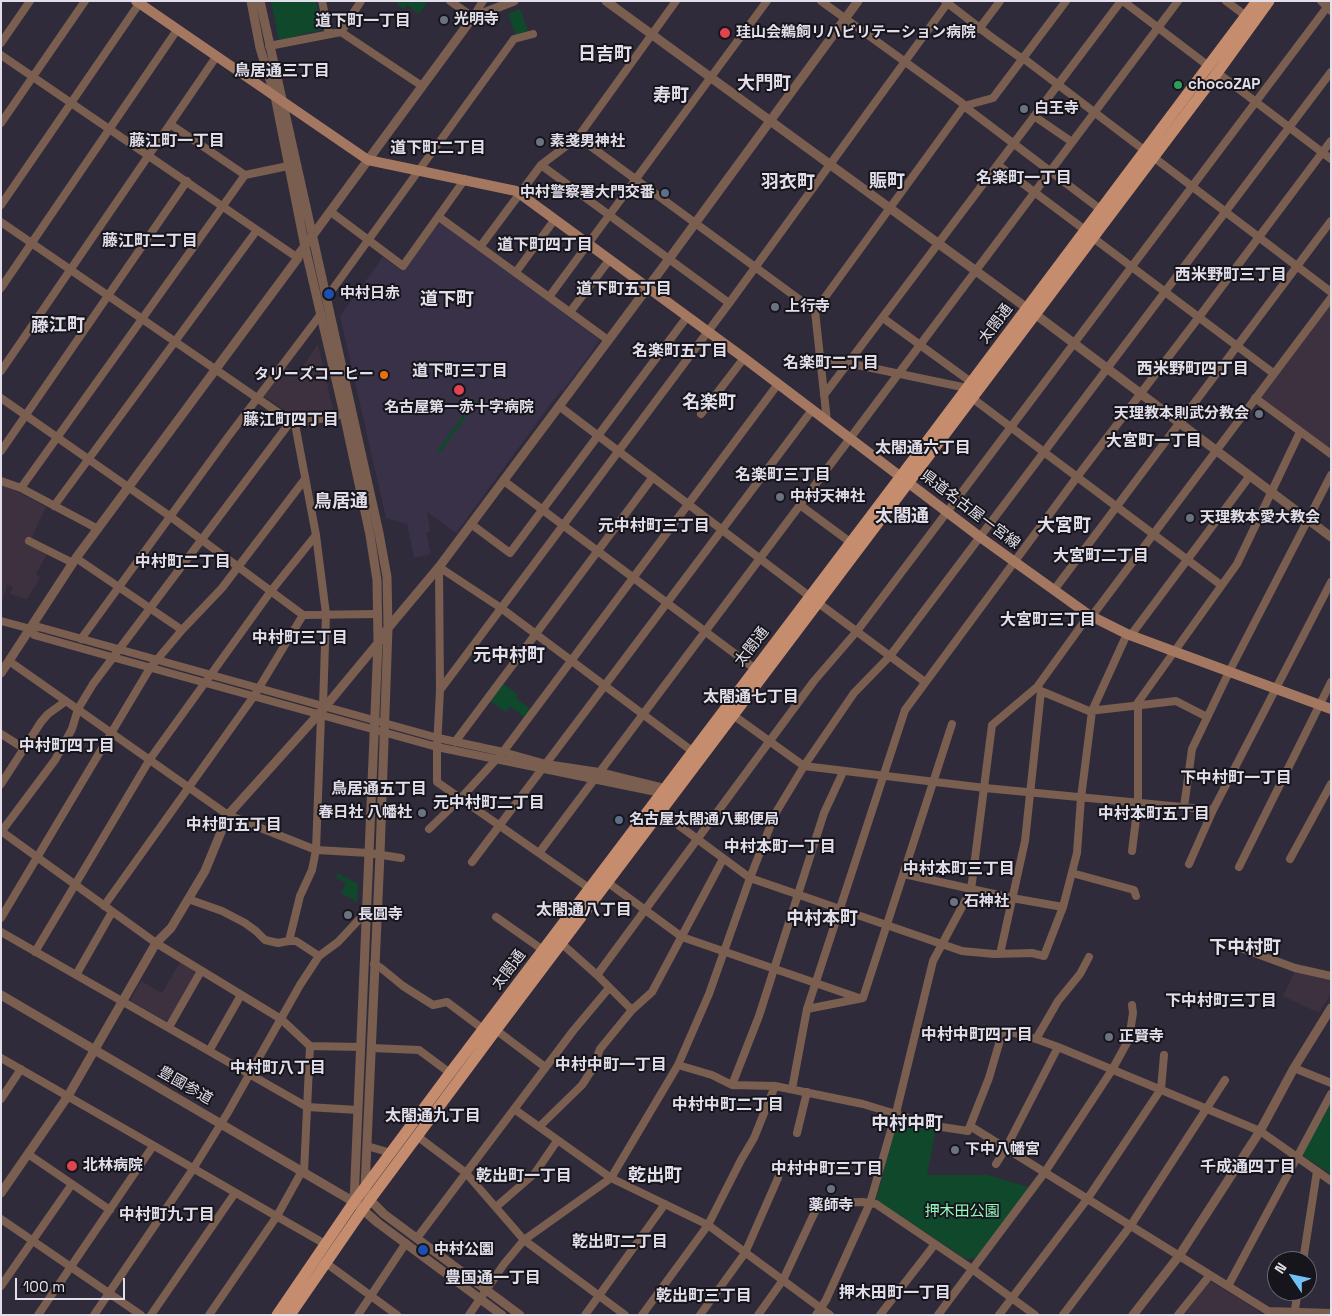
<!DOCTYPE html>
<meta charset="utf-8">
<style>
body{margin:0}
#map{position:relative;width:1332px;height:1316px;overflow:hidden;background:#302b3b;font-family:"Space Grotesk",sans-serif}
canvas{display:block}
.frame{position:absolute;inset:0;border:2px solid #e2dfea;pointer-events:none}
.north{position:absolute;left:1267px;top:1251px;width:50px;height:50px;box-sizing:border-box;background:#17151c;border:1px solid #68666e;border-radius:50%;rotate:304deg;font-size:14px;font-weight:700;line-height:20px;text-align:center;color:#e2dfea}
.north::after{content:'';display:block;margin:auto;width:18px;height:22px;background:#72c1f5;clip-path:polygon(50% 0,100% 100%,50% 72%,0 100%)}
.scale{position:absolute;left:15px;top:1278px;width:110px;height:22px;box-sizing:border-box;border:2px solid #e2dfea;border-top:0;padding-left:6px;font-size:15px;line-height:18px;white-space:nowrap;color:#e2dfea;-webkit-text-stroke:4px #17151c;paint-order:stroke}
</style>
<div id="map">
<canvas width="1332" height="1316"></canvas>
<div class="frame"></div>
<div class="north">N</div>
<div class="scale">100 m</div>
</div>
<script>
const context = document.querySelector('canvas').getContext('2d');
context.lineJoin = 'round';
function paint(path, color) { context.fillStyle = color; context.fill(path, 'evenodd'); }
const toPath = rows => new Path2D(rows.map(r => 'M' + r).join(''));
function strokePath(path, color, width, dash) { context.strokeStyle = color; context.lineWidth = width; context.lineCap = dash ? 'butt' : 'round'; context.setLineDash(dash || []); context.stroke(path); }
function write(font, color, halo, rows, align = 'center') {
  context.font = font + ' "Space Grotesk","Noto Sans JP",sans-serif'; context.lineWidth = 4; context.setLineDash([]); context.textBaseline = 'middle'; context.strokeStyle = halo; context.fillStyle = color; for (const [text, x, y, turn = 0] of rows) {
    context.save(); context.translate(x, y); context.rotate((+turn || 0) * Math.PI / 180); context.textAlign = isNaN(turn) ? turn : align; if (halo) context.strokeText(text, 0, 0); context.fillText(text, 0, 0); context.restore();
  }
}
const built = toPath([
 [440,222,600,340,563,391,561,390,456,533,427,512,430,531,426,532,431,554,414,558,407,524,386,518,340,316,383,257,402,271]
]);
const education = toPath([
 [1331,302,1331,452,1261,399,1261,396],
 [318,344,333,410,331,412,298,419,265,397,264,395,285,366,297,375],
 [1,485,16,491,46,507,29,543,48,552,36,574,40,578,27,599,10,594,13,587,7,585,1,606],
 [181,961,196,973,169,1021,166,1021,132,1002,131,999,141,981,162,993],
 [1295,971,1331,977,1331,993,1319,1013,1283,996],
 [1210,1281,1265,1315,1184,1315]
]);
const green = toPath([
 [271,1,316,1,322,30,279,40],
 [398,1,428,1,419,14,407,5,404,9,397,4],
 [520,9,528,31,516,36,508,14],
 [474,400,479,403,473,411,470,411,440,453,437,451],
 [503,683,518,695,516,698,530,709,524,717,510,706,506,712,490,701],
 [338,873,358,884,357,902,341,893,346,883,336,878],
 [1331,1100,1331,1174,1301,1154],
 [898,1118,936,1128,927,1175,987,1175,1029,1187,976,1258,966,1259,876,1200]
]);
const minor = toPath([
 [322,1,329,34],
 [450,1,473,17,483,1],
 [821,1,962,103,964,106,815,311,827,421],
 [945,1,990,36,1018,56,1023,58,1331,292],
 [1123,1,1331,159],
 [1226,1,1246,16],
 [1321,1,1331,11],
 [979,29,1000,1],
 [341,32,361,1],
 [1,43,30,1],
 [269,46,341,32,422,86],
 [1,55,298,258],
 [964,106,1100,209],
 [964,106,993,98,1066,1],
 [1034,116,1072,142],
 [1,123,85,1],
 [170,124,245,175],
 [578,137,815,311],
 [541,165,729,303],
 [998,165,1085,230],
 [1,205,141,1],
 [331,212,403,266,465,179],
 [439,217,608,340],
 [1,222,295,424,316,535,326,614,323,706],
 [1092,237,1273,373],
 [480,247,541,165,578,137,676,1],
 [516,272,555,219],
 [1,288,177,30],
 [327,297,514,39,533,34],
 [549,297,767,1],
 [570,312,610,259],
 [883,318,971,382],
 [821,363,843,362,967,388],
 [1,371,216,57],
 [824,395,1121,1],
 [1,398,171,517,303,615,254,696,104,906],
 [972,398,1221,585],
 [1255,398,1331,454],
 [559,406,817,602,925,682],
 [701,414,744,358],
 [295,424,344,414],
 [1,451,187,181],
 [1,481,21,488,98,529],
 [504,481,754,668],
 [21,488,245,175,288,166],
 [800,505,850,542],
 [54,506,257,230],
 [471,524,510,553,687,317],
 [29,541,73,563],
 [76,558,182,630],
 [1054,590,1331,221],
 [303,615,378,614],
 [1092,616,1331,298],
 [1,621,31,629,34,635,112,657,437,747,661,793],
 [31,629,39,627,438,738,503,752,546,764,599,772,664,788],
 [1131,635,1249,477],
 [81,639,228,437,321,314],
 [9,661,228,815,316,850,369,853,401,858],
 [440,690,730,302,949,1],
 [1041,691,1089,711,1176,701,1207,717],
 [1136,705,1237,564,1300,432],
 [733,715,804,766,985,788,1213,810],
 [1,734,25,749],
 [455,742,653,477],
 [1,784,41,722,48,714,66,701],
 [1184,807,1192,749,1229,672,1331,475],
 [658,810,750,878,962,951,994,954,1032,953,1044,956,1063,907,1077,853,1081,798,1092,711,1127,634],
 [429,829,460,799,503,752,778,384],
 [1,831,156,943,281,1019,310,1046,361,1047],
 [1,832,55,760,72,729,78,709,93,684,291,421],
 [1132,851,1138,803,1138,705],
 [539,853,1178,1],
 [1290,859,1331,784],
 [472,862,812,410],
 [1189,864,1213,810,1331,582],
 [1239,867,1331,682],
 [1072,873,1134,890,1136,896],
 [904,874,1012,898,1063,907],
 [607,882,682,937,859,998],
 [589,888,437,782,437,747,440,690,439,567,501,608,692,751],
 [188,899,222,911,245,923,256,931,265,940,278,943,289,941],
 [496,917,543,950],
 [1,918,150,668,182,630,222,588,305,479],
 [1,932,307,1107,358,1110],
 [561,943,597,975,632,1010],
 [1241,948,1295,968,1331,976],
 [35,952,150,759,271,591,316,535],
 [1000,954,1025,841,1041,691,1037,687],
 [319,956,296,941,289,941,300,896,312,870,316,850,321,716],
 [374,964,381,968,403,986,433,1005,447,1002,483,1029,496,1030,545,1067],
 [76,975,112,912],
 [597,975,814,681,857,631,947,512,1331,2],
 [807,1009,863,998,952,724],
 [169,1027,201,971],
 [1036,1039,1058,1001,1080,974,1089,957],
 [371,1048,419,1050,450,1073],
 [209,1051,241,995],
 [1,1058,325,1244],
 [678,1065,712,1075,732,1085,775,1086,863,1104,935,1126,968,1131,970,1126,1268,1311,1331,1313],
 [1294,1068,1331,1083],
 [732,1085,759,1016,824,813,843,772],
 [792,1089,807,1009,905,710,1077,477,1199,317,1331,141],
 [1,1099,21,1069],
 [514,1109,611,1178,708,1225,830,1315],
 [970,1126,989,1078,1003,1030,1036,1039,1058,1047,1260,1131,1331,1181],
 [539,1127,582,1085,593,1068,600,1049,632,1010,652,992,723,859],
 [797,1133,807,1092],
 [417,1136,466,1173,524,1240,625,1315],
 [367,1146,391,1153],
 [28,1154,110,1210],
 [996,1164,1006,1148,1058,1047],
 [304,1172,310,1046],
 [496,1207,535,1173,557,1141],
 [1,1219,141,1315],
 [417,1238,573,1031,609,988],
 [1303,1261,1317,1171],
 [326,1263,397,1315],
 [1,1286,72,1184],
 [1228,1286,1331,1094],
 [38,1315,153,1146],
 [94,1315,193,1169,227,1114,300,985,319,956,338,942,366,912],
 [151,1315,235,1193],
 [209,1315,277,1216,302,1171],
 [358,1315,406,1243],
 [469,1315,504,1264,524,1240,611,1178,678,1065,709,994,750,878,775,814,804,766,854,693,890,656,1331,72],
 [585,1315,665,1204],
 [642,1315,708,1225,741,1160,754,1138,775,1086],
 [700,1315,745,1253,778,1178],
 [758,1315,783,1280,819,1203,863,1202,876,1204,972,1269,1035,1315],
 [816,1315,826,1300,870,1203,896,1113,933,961,971,890,992,725,1037,687,1089,615],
 [880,1315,935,1244],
 [938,1315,1045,1172,1112,1070,1129,1039,1133,1013,1132,1005],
 [999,1315,1088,1198,1161,1089,1164,1055],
 [1063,1315,1131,1225,1225,1080],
 [1178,1315,1210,1275],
 [1294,1315,1298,1291]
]);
const tertiary = toPath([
 [251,1,260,48,275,96,305,247,344,414,370,535,377,580,378,643,354,1202],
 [260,1,379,533,387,577,388,628,380,854,365,1188,370,1200,384,1214,520,1315],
 [606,1,1035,314,1331,537],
 [1,673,76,558,298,258,299,254,473,17,514,1],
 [1,995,354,1202,378,1223,502,1315],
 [1,1193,68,1096,156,943,171,928,205,871,228,815,325,707,378,643,388,628,439,567,669,259,858,1],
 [1133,1315,1179,1256,1260,1131,1294,1068,1331,1008]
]);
const secondary = toPath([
 [136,1,368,160,516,191,744,358,980,537,1089,615,1127,634,1173,651,1331,709]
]);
const primary = toPath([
 [277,1315,354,1202,450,1073,901,476,1257,1],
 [290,1315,363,1209,496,1030,1217,73,1269,1]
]);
const markers = [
 [444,20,5,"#6b7280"],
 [725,33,6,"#e0444e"],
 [1178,85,5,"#2e9e5b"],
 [1024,109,5,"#6b7280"],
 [540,142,5,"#6b7280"],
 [665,193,5,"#5c6f8a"],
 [329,294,6,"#1a4fb4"],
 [775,307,5,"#6b7280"],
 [384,375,5,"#e8710a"],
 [459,390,6,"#e0444e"],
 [1259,414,5,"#6b7280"],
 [780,497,5,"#6b7280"],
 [1190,518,5,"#6b7280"],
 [422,813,5,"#6b7280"],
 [619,820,5,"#5c6f8a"],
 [954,902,5,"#6b7280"],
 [348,915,5,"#6b7280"],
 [1109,1037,5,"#6b7280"],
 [955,1150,5,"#6b7280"],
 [72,1166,6,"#e0444e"],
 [831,1189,5,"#6b7280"],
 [423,1250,6,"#1a4fb4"]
];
const poiNames = [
 ["光明寺",454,20],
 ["珪山会鵜飼リハビリテーション病院",736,33],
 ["chocoZAP",1188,85],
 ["白王寺",1034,109],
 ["素戔男神社",550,142],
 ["中村警察署大門交番",655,193,"right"],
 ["中村日赤",340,294],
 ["上行寺",785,307],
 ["タリーズコーヒー",374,375,"right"],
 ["名古屋第一赤十字病院",459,408,"center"],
 ["天理教本則武分教会",1249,414,"right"],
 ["中村天神社",790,497],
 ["天理教本愛大教会",1200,518],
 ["春日社 八幡社",412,813,"right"],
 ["名古屋太閤通八郵便局",629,820],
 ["石神社",964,902],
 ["長圓寺",358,915],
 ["正賢寺",1119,1037],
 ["下中八幡宮",965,1150],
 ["北林病院",83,1166],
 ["薬師寺",831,1206,"center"],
 ["中村公園",434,1250]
];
const streetNames = [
 ["太閤通",996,324,-53],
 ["県道名古屋一宮線",970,510,37],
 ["太閤通",752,647,-52],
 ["太閤通",509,970,-53],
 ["豊國参道",185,1086,30]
];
const parkNames = [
 ["押木田公園",962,1212]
];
const neighbourhoodNames = [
 ["道下町一丁目",363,22],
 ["鳥居通三丁目",282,72],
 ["藤江町一丁目",177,142],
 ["道下町二丁目",438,149],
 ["名楽町一丁目",1024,179],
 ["藤江町二丁目",150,242],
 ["道下町四丁目",545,246],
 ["西米野町三丁目",1231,276],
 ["道下町五丁目",624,290],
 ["名楽町五丁目",680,352],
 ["名楽町二丁目",831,364],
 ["西米野町四丁目",1193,370],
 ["道下町三丁目",460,372],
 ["藤江町四丁目",291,421],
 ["大宮町一丁目",1154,442],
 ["太閤通六丁目",923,449],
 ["名楽町三丁目",783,476],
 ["元中村町三丁目",654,527],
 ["大宮町二丁目",1101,557],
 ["中村町二丁目",183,563],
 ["大宮町三丁目",1048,621],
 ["中村町三丁目",300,639],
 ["太閤通七丁目",751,698],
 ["中村町四丁目",67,747],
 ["下中村町一丁目",1236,779],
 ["鳥居通五丁目",379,790],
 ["元中村町二丁目",489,804],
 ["中村本町五丁目",1154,815],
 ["中村町五丁目",234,826],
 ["中村本町一丁目",780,848],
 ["中村本町三丁目",959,870],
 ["太閤通八丁目",584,911],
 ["下中村町三丁目",1221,1002],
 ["中村中町四丁目",977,1036],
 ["中村中町一丁目",611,1066],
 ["中村町八丁目",278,1069],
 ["中村中町二丁目",728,1106],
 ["太閤通九丁目",433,1117],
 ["千成通四丁目",1248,1168],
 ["中村中町三丁目",827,1170],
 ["乾出町一丁目",524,1177],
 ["中村町九丁目",167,1216],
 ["乾出町二丁目",620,1243],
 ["豊国通一丁目",493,1279],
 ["押木田町一丁目",895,1294],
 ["乾出町三丁目",704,1297]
];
const quarterNames = [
 ["日吉町",605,55],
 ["大門町",764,84],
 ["寿町",671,96],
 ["賑町",887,182],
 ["羽衣町",788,183],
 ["道下町",447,300],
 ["藤江町",58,326],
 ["名楽町",709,403],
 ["鳥居通",341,502],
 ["太閤通",902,517],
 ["大宮町",1064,526],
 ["元中村町",509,656],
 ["中村本町",822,919],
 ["下中村町",1245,948],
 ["中村中町",907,1124],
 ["乾出町",655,1176]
];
paint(built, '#383147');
paint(education, '#3e313f');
paint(green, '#10482b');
strokePath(minor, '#7a5e4f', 8);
strokePath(tertiary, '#7a5e4f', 9);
strokePath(secondary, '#a47860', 10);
strokePath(primary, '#c58c6d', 11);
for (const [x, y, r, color] of markers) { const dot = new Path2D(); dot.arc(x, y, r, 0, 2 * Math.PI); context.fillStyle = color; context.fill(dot); strokePath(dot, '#17151c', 2); }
write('bold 15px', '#e2dfea', '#17151c', poiNames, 'left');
write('15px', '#e2dfea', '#17151c', streetNames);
write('15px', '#95f9bd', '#17151c', parkNames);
write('bold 16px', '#e2dfea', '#17151c', neighbourhoodNames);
write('bold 18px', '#e2dfea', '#17151c', quarterNames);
</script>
